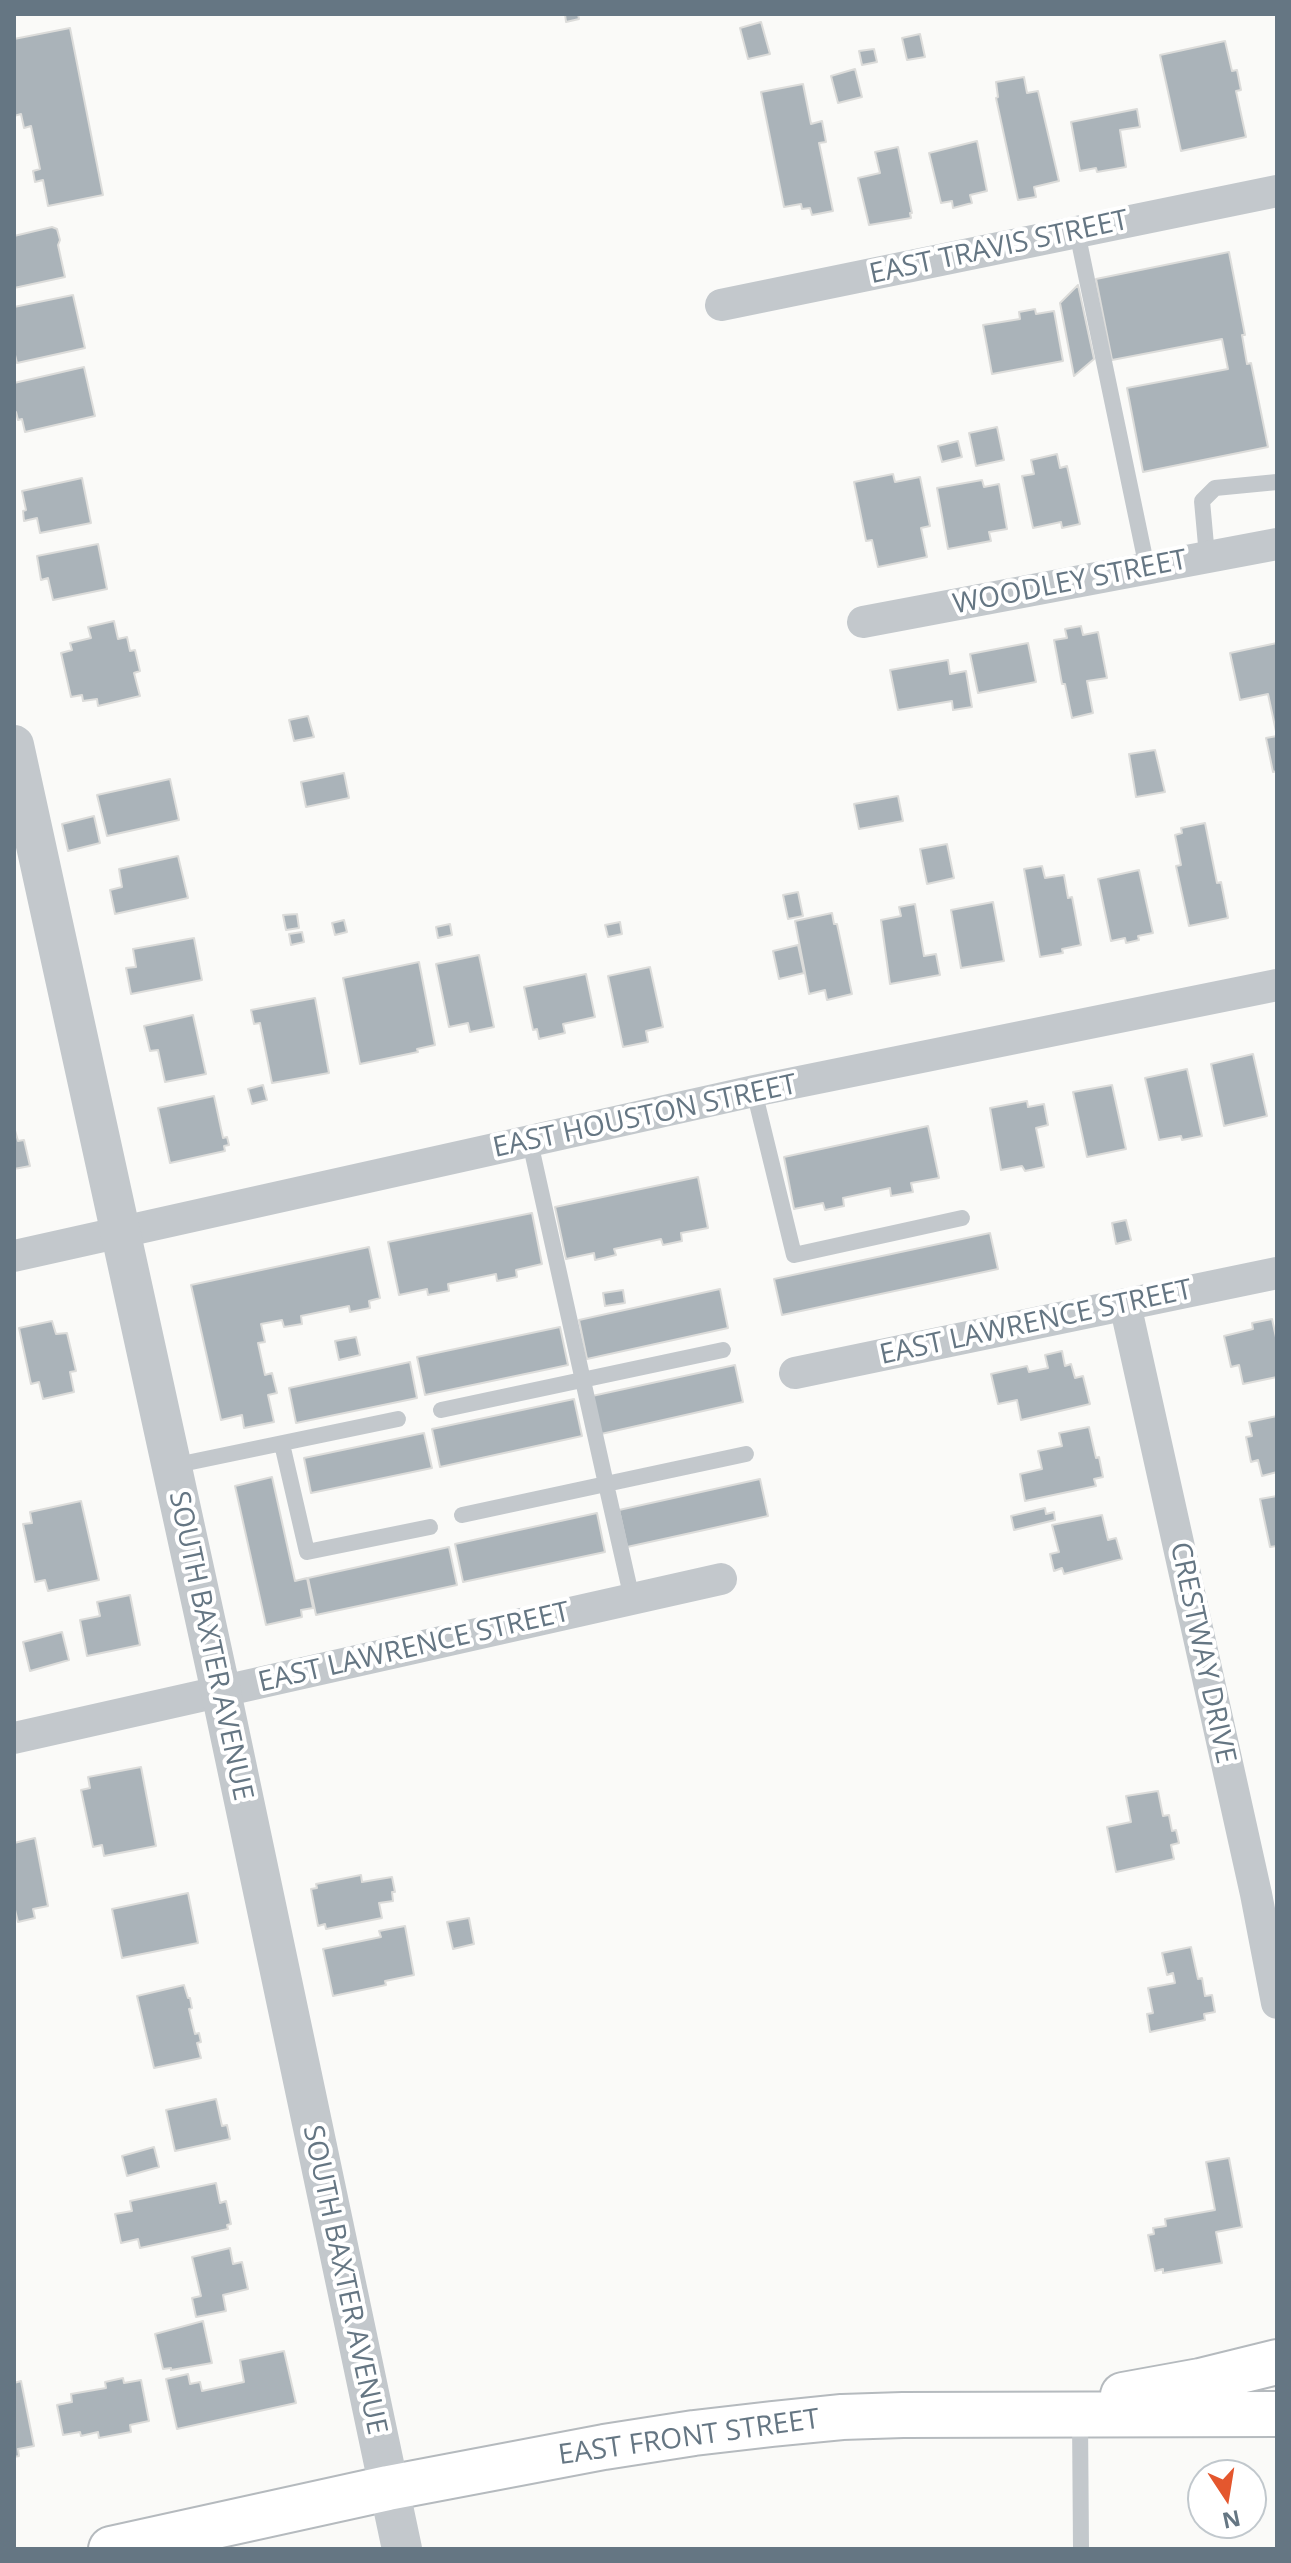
<!DOCTYPE html>
<style>
body{margin:0}
#map{position:relative;width:1291px;height:2563px;overflow:hidden;background:#fafaf8;font-family:"Open Sans",sans-serif}
canvas{display:block}
.frame{position:absolute;inset:0;border:16px solid #657683;pointer-events:none}
.north{position:absolute;left:1187px;top:2459px;width:80px;height:80px;box-sizing:border-box;background:#fff;border:2px solid #c1c8cd;border-radius:50%;rotate:168deg;font-size:22px;font-weight:700;line-height:32px;text-align:center;color:#657683}
.north::after{content:'';display:block;margin:auto;width:28px;height:36px;background:#e4572e;clip-path:polygon(50% 0,100% 100%,50% 72%,0 100%)}
</style>
<div id="map">
<canvas width="1291" height="2563"></canvas>
<div class="frame"></div>
<div class="north">N</div>
</div>
<script>
const context = document.querySelector('canvas').getContext('2d');
context.lineJoin = 'round';
function paint(path, color) { context.fillStyle = color; context.fill(path, 'evenodd'); }
const toPath = rows => new Path2D(rows.map(r => 'M' + r).join(''));
function strokePath(path, color, width, dash) { context.strokeStyle = color; context.lineWidth = width; context.lineCap = dash ? 'butt' : 'round'; context.setLineDash(dash || []); context.stroke(path); }
function write(font, color, halo, rows, align = 'center') {
  context.font = font + ' "Open Sans",sans-serif'; context.lineWidth = 8; context.setLineDash([]); context.textBaseline = 'middle'; context.strokeStyle = halo; context.fillStyle = color; for (const [text, x, y, turn = 0] of rows) {
    context.save(); context.translate(x, y); context.rotate((+turn || 0) * Math.PI / 180); context.textAlign = isNaN(turn) ? turn : align; if (halo) context.strokeText(text, 0, 0); context.fillText(text, 0, 0); context.restore();
  }
}
const building = toPath([
 [565,14,578,14,579,19,566,22,565,14],
 [761,22,770,54,748,59,740,28,761,22],
 [70,28,103,195,48,206,43,180,35,182,33,171,40,169,31,126,24,128,21,114,14,116,14,39,70,28],
 [920,34,925,57,907,60,902,38,920,34],
 [1225,41,1232,71,1237,70,1241,90,1236,91,1246,137,1181,151,1160,55,1225,41],
 [874,49,877,62,862,65,859,51,874,49],
 [855,69,862,97,838,103,831,76,855,69],
 [1024,77,1027,93,1038,91,1059,181,1034,187,1036,197,1018,200,996,98,998,97,996,82,1024,77],
 [803,84,811,124,822,121,826,142,819,143,833,211,812,215,810,208,802,209,801,204,784,207,761,92,803,84],
 [1137,109,1140,127,1120,130,1126,167,1097,172,1096,168,1080,171,1071,122,1137,109],
 [977,141,987,191,970,195,972,203,953,208,952,201,941,203,929,153,977,141],
 [898,147,912,213,910,213,911,218,869,225,858,178,880,173,875,152,898,147],
 [52,227,57,229,60,240,58,245,65,277,14,288,14,236,52,227],
 [1229,252,1245,335,1242,335,1247,364,1251,363,1268,447,1143,472,1127,388,1228,369,1222,339,1112,360,1096,279,1229,252],
 [1078,285,1094,359,1074,376,1060,303,1078,285],
 [73,295,85,348,17,363,14,351,14,307,73,295],
 [1035,309,1036,314,1054,311,1063,361,992,374,983,325,1020,319,1019,312,1035,309],
 [84,367,95,416,25,432,22,419,18,420,16,412,14,412,14,383,84,367],
 [997,427,1004,460,976,466,969,433,997,427],
 [958,441,962,457,942,462,938,446,958,441],
 [1057,454,1060,468,1067,466,1080,524,1062,528,1061,522,1033,528,1022,476,1034,474,1031,460,1057,454],
 [893,474,895,482,920,477,930,526,921,528,927,557,878,567,872,540,866,541,854,482,893,474],
 [82,478,91,523,40,533,37,518,24,521,23,511,26,510,22,491,82,478],
 [982,480,984,487,999,484,1007,529,989,532,991,541,948,549,937,488,982,480],
 [98,544,107,589,53,600,48,578,41,580,37,556,98,544],
 [114,621,118,639,127,637,130,651,135,650,140,671,134,673,140,696,98,706,97,699,83,701,82,695,71,697,61,653,72,650,70,643,91,638,88,627,114,621],
 [1081,626,1083,635,1098,632,1107,678,1087,681,1093,713,1072,718,1065,684,1062,684,1054,640,1067,638,1065,629,1081,626],
 [1028,643,1036,682,978,693,970,654,1028,643],
 [1277,643,1277,771,1273,772,1266,738,1277,736,1268,694,1240,700,1230,653,1277,643],
 [948,660,950,674,966,671,972,707,953,710,952,701,898,710,890,670,948,660],
 [308,716,314,737,294,741,289,720,308,716],
 [1155,750,1165,792,1136,797,1129,754,1155,750],
 [344,773,349,798,306,807,301,782,344,773],
 [170,779,179,820,107,836,97,795,170,779],
 [898,796,903,821,859,829,854,804,898,796],
 [94,816,100,843,68,851,62,824,94,816],
 [1205,823,1217,883,1221,882,1228,918,1189,926,1176,866,1181,865,1175,835,1182,833,1181,828,1205,823],
 [947,844,954,878,927,884,920,849,947,844],
 [178,856,188,898,115,914,110,890,122,887,119,869,178,856],
 [1042,866,1045,878,1064,875,1068,898,1072,897,1081,945,1062,949,1063,953,1040,957,1024,869,1042,866],
 [1139,870,1153,933,1138,936,1139,940,1126,943,1125,938,1111,941,1098,879,1139,870],
 [798,892,803,916,788,919,783,895,798,892],
 [993,902,1004,961,961,968,951,910,993,902],
 [915,904,924,956,936,954,940,975,890,984,881,920,901,916,899,907,915,904],
 [832,913,834,924,837,924,852,994,827,1000,825,990,809,994,795,921,832,913],
 [297,914,299,928,286,930,283,915,297,914],
 [344,920,347,932,335,935,332,923,344,920],
 [620,922,622,934,608,937,605,925,620,922],
 [450,924,452,935,438,938,436,927,450,924],
 [302,932,304,942,291,945,289,934,302,932],
 [194,938,202,980,131,994,126,968,136,967,133,949,194,938],
 [798,945,804,973,779,979,773,951,798,945],
 [479,955,494,1027,470,1032,468,1023,449,1027,436,964,479,955],
 [419,962,435,1045,417,1049,418,1052,360,1064,343,978,419,962],
 [650,967,663,1027,646,1031,648,1042,623,1047,608,976,650,967],
 [586,974,595,1017,563,1024,565,1033,539,1039,537,1029,533,1030,524,987,586,974],
 [315,998,329,1073,272,1083,260,1023,254,1024,251,1010,315,998],
 [193,1015,206,1074,165,1082,158,1050,150,1051,144,1026,193,1015],
 [1253,1054,1267,1116,1224,1126,1211,1064,1253,1054],
 [1187,1069,1202,1136,1182,1140,1181,1136,1159,1140,1145,1078,1187,1069],
 [263,1085,267,1100,252,1104,248,1089,263,1085],
 [1112,1085,1126,1149,1087,1157,1073,1092,1112,1085],
 [214,1096,223,1138,227,1137,229,1145,224,1146,225,1151,170,1163,158,1108,214,1096],
 [1027,1101,1028,1107,1044,1104,1048,1125,1036,1128,1044,1167,1025,1171,1022,1166,1001,1170,990,1108,1027,1101],
 [928,1126,939,1178,911,1183,913,1192,891,1196,890,1188,843,1198,844,1206,825,1210,823,1203,794,1209,784,1157,928,1126],
 [14,1127,18,1141,24,1140,30,1166,14,1169,14,1127],
 [698,1177,708,1228,681,1233,682,1241,663,1245,661,1239,614,1249,616,1255,595,1260,594,1253,566,1259,555,1207,698,1177],
 [532,1213,542,1264,516,1270,517,1277,497,1281,496,1274,448,1284,449,1291,428,1295,427,1289,399,1295,388,1242,532,1213],
 [1126,1220,1131,1240,1116,1244,1112,1223,1126,1220],
 [990,1233,998,1269,782,1315,774,1279,990,1233],
 [369,1247,380,1298,369,1301,370,1308,350,1312,349,1306,301,1316,302,1324,284,1327,282,1320,261,1324,265,1342,258,1343,265,1375,272,1373,277,1393,268,1395,274,1422,244,1428,242,1415,221,1420,191,1285,369,1247],
 [720,1289,728,1328,587,1359,579,1320,720,1289],
 [623,1290,625,1303,605,1306,603,1293,623,1290],
 [1272,1319,1277,1342,1277,1377,1243,1384,1239,1365,1231,1367,1224,1336,1253,1329,1252,1323,1272,1319],
 [52,1321,56,1334,67,1333,76,1371,70,1372,74,1392,43,1399,39,1382,31,1384,19,1328,52,1321],
 [560,1327,568,1365,425,1395,417,1357,560,1327],
 [356,1337,360,1355,339,1360,335,1341,356,1337],
 [1062,1351,1065,1366,1071,1364,1075,1378,1083,1376,1090,1404,1021,1420,1017,1400,998,1404,991,1374,1027,1366,1029,1372,1048,1368,1045,1355,1062,1351],
 [410,1362,417,1398,296,1423,289,1388,410,1362],
 [735,1365,743,1402,601,1434,592,1396,735,1365],
 [574,1399,582,1436,440,1467,432,1429,574,1399],
 [1277,1416,1277,1472,1262,1476,1258,1460,1251,1462,1246,1437,1252,1436,1249,1422,1277,1416],
 [1089,1427,1096,1458,1099,1457,1103,1477,1094,1479,1096,1486,1025,1501,1020,1474,1042,1469,1038,1451,1062,1446,1059,1433,1089,1427],
 [424,1433,432,1468,311,1493,304,1458,424,1433],
 [272,1477,295,1581,307,1578,313,1608,301,1610,302,1617,266,1625,235,1486,272,1477],
 [760,1479,768,1516,627,1547,619,1510,760,1479],
 [1277,1496,1277,1546,1270,1547,1260,1499,1277,1496],
 [81,1501,99,1580,48,1591,45,1580,35,1582,23,1524,32,1523,30,1512,81,1501],
 [1045,1508,1046,1514,1054,1512,1055,1520,1014,1530,1011,1516,1045,1508],
 [597,1513,605,1552,463,1582,455,1544,597,1513],
 [1102,1515,1108,1540,1116,1538,1122,1559,1064,1574,1062,1568,1054,1571,1050,1554,1059,1552,1052,1525,1102,1515],
 [449,1547,457,1585,316,1615,308,1578,449,1547],
 [130,1595,140,1645,87,1656,80,1620,100,1616,97,1602,130,1595],
 [62,1632,69,1660,30,1671,23,1642,62,1632],
 [141,1767,156,1846,104,1856,102,1845,93,1847,81,1790,90,1788,88,1777,141,1767],
 [1158,1791,1163,1816,1169,1815,1172,1831,1176,1830,1179,1843,1171,1845,1174,1859,1116,1872,1107,1827,1131,1822,1126,1796,1158,1791],
 [35,1838,48,1906,33,1909,35,1918,18,1922,14,1906,14,1843,35,1838],
 [361,1875,362,1882,392,1877,395,1892,392,1892,393,1901,379,1903,382,1918,326,1929,325,1924,318,1926,311,1889,317,1888,316,1884,361,1875],
 [188,1893,198,1943,122,1958,112,1909,188,1893],
 [469,1918,474,1944,453,1949,447,1922,469,1918],
 [405,1926,414,1975,385,1981,386,1985,333,1996,323,1949,381,1937,379,1931,405,1926],
 [1191,1947,1198,1979,1202,1978,1205,1996,1212,1995,1215,2012,1204,2014,1205,2020,1150,2032,1147,2014,1153,2013,1148,1988,1175,1983,1173,1973,1167,1975,1162,1953,1191,1947],
 [184,1985,188,1998,190,1998,192,2008,189,2009,195,2034,199,2033,201,2042,197,2043,201,2058,154,2068,137,1996,184,1985],
 [216,2099,222,2126,227,2125,230,2139,175,2151,166,2110,216,2099],
 [154,2147,159,2167,127,2176,122,2156,154,2147],
 [1229,2158,1242,2227,1216,2232,1222,2263,1163,2273,1163,2269,1155,2271,1148,2235,1154,2234,1153,2228,1166,2226,1165,2219,1215,2210,1206,2162,1229,2158],
 [216,2183,220,2203,226,2201,231,2224,227,2225,228,2229,140,2248,138,2239,121,2243,115,2214,132,2211,130,2201,216,2183],
 [230,2248,233,2264,242,2262,248,2289,223,2295,226,2311,196,2317,192,2298,201,2296,192,2257,230,2248],
 [203,2321,212,2363,171,2370,171,2368,163,2369,155,2334,203,2321],
 [284,2351,296,2403,177,2429,166,2379,188,2374,190,2384,200,2382,202,2391,244,2382,240,2360,284,2351],
 [123,2378,124,2383,141,2380,149,2421,130,2425,131,2432,99,2438,98,2432,81,2436,80,2432,63,2435,57,2405,72,2402,71,2394,106,2388,105,2382,123,2378],
 [21,2381,34,2446,18,2449,19,2456,14,2457,14,2383,21,2381]
]);
const service = toPath([
 [1077,232,1147,568],
 [1207,556,1202,501,1215,488,1277,482],
 [754,1091,794,1255,962,1218],
 [441,1410,723,1350],
 [282,1444,307,1552,430,1527],
 [172,1466,398,1419],
 [462,1515,606,1484,530,1142],
 [632,1599,606,1484,746,1454],
 [1080,2417,1081,2549]
]);
const minor = toPath([
 [721,305,1277,191],
 [863,622,1277,544],
 [14,1256,754,1091,1277,985],
 [1125,1304,1256,1894,1277,2003],
 [795,1373,1277,1273],
 [14,1738,721,1579]
]);
const tertiary = toPath([
 [14,745,221,1692,402,2549]
]);
const primary = toPath([
 [1123,2395,1200,2381,1277,2362],
 [111,2549,388,2488,604,2447,694,2433,772,2424,842,2417,903,2415,1277,2414]
]);
const streetNames = [
 ["EAST TRAVIS STREET",999,248,-12],
 ["WOODLEY STREET",1070,583,-11],
 ["EAST HOUSTON STREET",645,1117,-12],
 ["EAST LAWRENCE STREET",1036,1323,-12],
 ["SOUTH BAXTER AVENUE",210,1646,78],
 ["EAST LAWRENCE STREET",414,1648,-13],
 ["CRESTWAY DRIVE",1202,1653,78],
 ["SOUTH BAXTER AVENUE",344,2280,78],
 ["EAST FRONT STREET",689,2438,-8]
];
paint(building, '#aab3b9');
strokePath(building, '#dcdcda', 2);
strokePath(primary, '#b5babe', 48);
strokePath(service, '#c3c8cc', 16);
strokePath(minor, '#c3c8cc', 32);
strokePath(tertiary, '#c3c8cc', 40);
strokePath(primary, '#fff', 44);
write('28px', '#657683', '#fff', streetNames);
</script>
